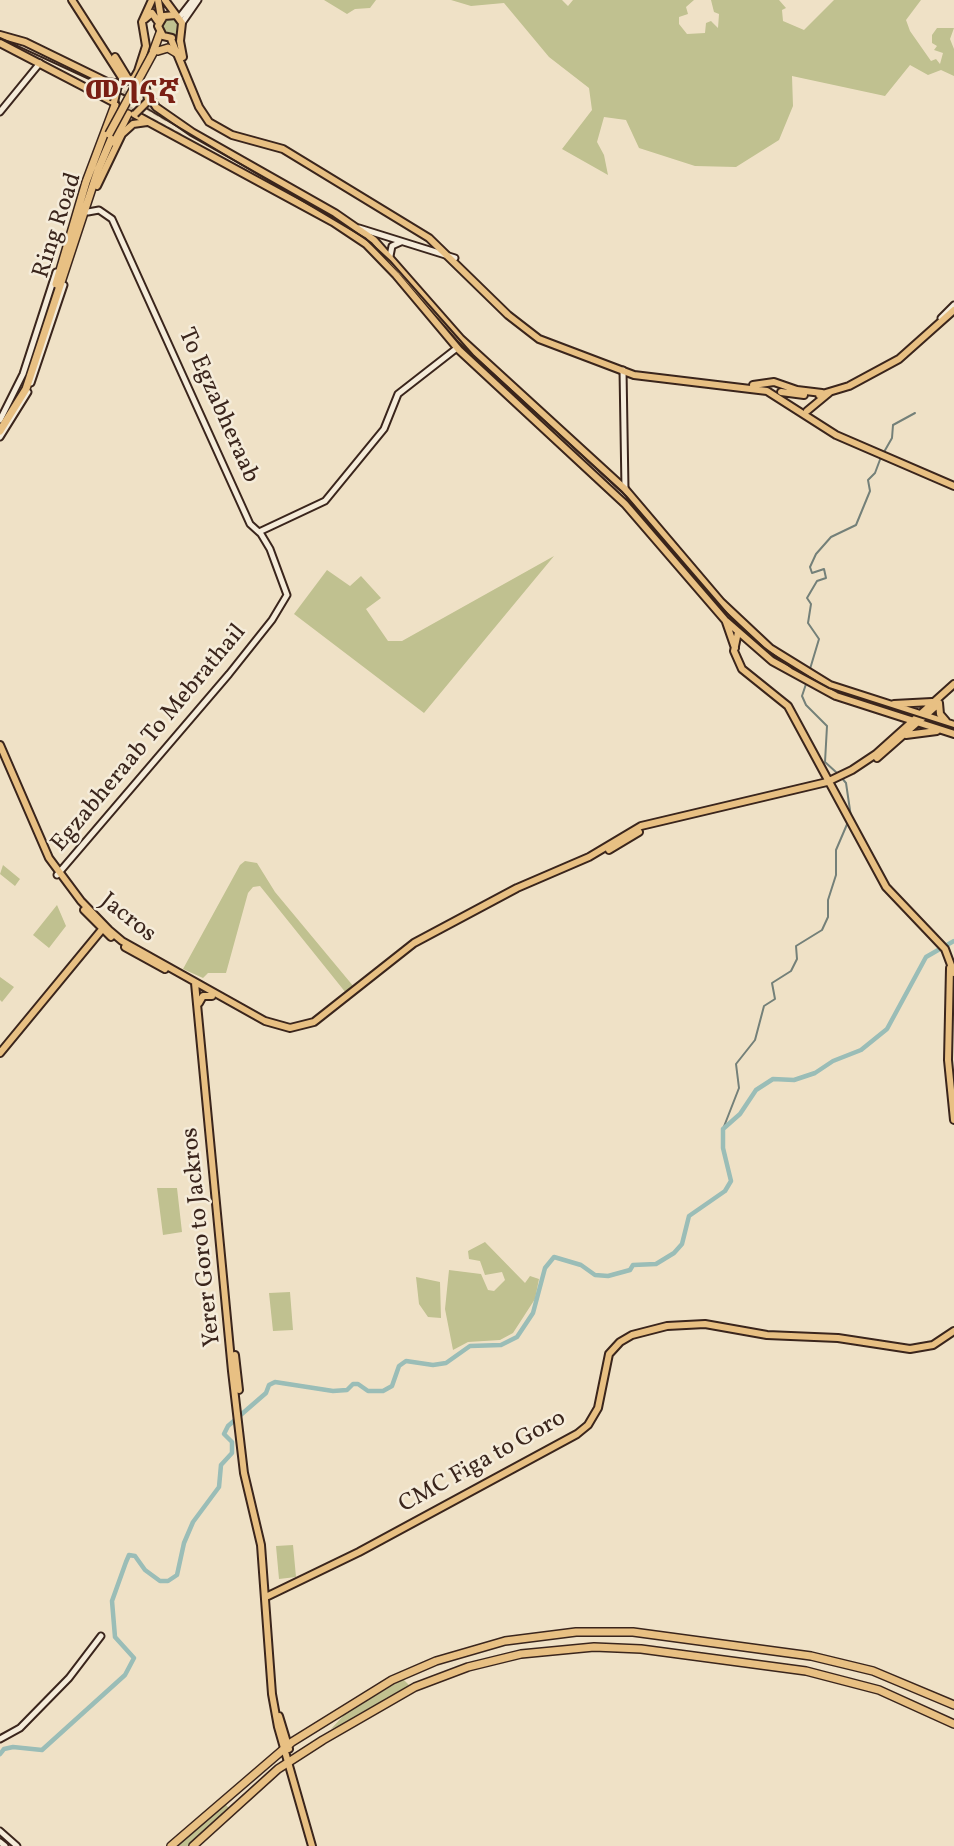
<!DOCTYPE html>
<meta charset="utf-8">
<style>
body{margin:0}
canvas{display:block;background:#efe1c6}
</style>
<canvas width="954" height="1846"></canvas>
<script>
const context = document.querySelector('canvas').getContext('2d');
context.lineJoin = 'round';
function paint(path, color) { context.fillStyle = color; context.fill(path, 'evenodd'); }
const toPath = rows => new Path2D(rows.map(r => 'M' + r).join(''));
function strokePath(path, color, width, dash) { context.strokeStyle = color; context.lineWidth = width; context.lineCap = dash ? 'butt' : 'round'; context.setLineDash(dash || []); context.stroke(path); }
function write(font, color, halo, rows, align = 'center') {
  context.font = font + ' Vollkorn,"Noto Serif Ethiopic",serif'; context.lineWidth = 5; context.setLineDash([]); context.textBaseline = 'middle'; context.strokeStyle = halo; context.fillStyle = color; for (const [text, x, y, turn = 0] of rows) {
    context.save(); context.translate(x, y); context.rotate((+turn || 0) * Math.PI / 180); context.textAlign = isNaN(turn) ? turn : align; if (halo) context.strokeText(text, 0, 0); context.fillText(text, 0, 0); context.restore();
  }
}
const green = toPath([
 [324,0,376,0,370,8,355,9,347,14],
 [451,0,562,0,568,6,573,0,694,0,686,7,688,14,679,17,679,24,687,34,705,33,706,23,711,21,718,28,719,14,714,12,711,0,779,0,786,8,782,10,783,21,804,30,834,0,921,0,906,20,910,31,931,61,936,59,940,64,943,53,934,50,937,46,932,43,932,35,937,28,954,28,950,39,954,49,954,76,941,70,928,75,910,65,885,96,792,76,793,106,779,140,736,167,695,166,639,148,626,120,604,117,597,142,604,155,608,175,562,149,592,110,589,88,549,57,504,3,471,6],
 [172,16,179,20,178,35,170,38,162,34,160,26,164,18],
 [554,556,424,713,294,614,327,570,350,586,361,576,381,598,366,609,388,641,402,641],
 [245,861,257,863,275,892,354,987,346,993,260,886,253,887,248,893,226,973,208,973,203,978,183,969,240,865],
 [3,865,20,879,15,886,0,874],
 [57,905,66,926,49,948,33,935],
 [0,977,14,987,2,1002,0,1000],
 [157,1188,177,1188,182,1232,163,1235],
 [485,1242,525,1283,530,1276,539,1279,535,1299,513,1333,500,1340,468,1342,453,1350,445,1309,449,1270,481,1274,488,1290,494,1291,505,1280,502,1272,485,1275,480,1261,469,1259,468,1251],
 [416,1277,440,1282,441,1318,428,1317,419,1304],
 [290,1292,293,1330,273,1331,269,1293],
 [293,1545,296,1577,279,1579,276,1546],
 [403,1679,410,1686,359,1718,331,1729,344,1715],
 [224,1803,231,1810,190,1846,174,1846]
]);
const stream = toPath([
 [884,452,892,438,893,425,915,413],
 [810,669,819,639,808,623,811,604,807,598,817,581,826,578,824,569,812,573,810,567,816,554,831,537,856,525,870,491,868,480,875,473,881,457],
 [806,684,802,696,806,705,827,726,825,762,837,773],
 [841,777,846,783,851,817],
 [723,1129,739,1088,736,1064,755,1040,764,1006,775,999,772,983,791,971,797,959,796,946,822,930,828,917,828,900,836,875,836,850,848,822]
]);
const river = toPath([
 [0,1754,4,1749,13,1747,42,1750,125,1675,134,1658,115,1637,112,1601,126,1562,129,1555,135,1556,145,1570,160,1581,168,1581,177,1575,184,1543,193,1522,219,1487,221,1465,232,1453,232,1442,224,1434,228,1426,266,1393,269,1385,275,1382,333,1391,347,1390,353,1384,358,1384,368,1391,383,1391,392,1386,399,1366,406,1361,433,1365,446,1363,470,1346,501,1345,517,1337,533,1313,545,1268,554,1257,581,1265,595,1275,608,1276,630,1270,633,1265,656,1264,674,1253,682,1244,689,1216,725,1191,731,1181,723,1148,723,1129,740,1114,756,1090,773,1079,794,1080,815,1073,833,1061,861,1050,887,1029,926,957,954,941]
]);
const primaryTunnel = toPath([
 [16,49,180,136],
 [42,54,124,93,169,120]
]);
const secondary = toPath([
 [179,18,193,0],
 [182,23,198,0],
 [0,112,40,63],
 [359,228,455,258],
 [390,256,392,246,401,242],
 [941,318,954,305],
 [623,370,625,489],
 [31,383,64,285],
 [0,420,23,374,56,272],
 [0,437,28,392],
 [259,532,325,501,384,429,398,394,457,348],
 [57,875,229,674,272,620,287,595,270,549,261,534,250,524,112,219,99,210,88,212],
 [0,1739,20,1728,69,1678,101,1636],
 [0,1831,17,1846],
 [0,1842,5,1846]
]);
const primary = toPath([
 [72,0,124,81],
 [158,0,161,18],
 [165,0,182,23,180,41,183,57],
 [145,19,152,13,159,23],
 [0,35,25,42,107,82,120,84],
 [172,38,163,36,158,26,164,16,176,15],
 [171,39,199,107,209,122,232,135,283,149,429,238,508,315,539,339,634,375,767,391,836,435,954,486],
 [0,43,115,103],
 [115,57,129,80],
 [134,80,146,88,148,100],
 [119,84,134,78,138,71,146,46,142,22,152,0],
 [149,96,156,107,192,132,335,213,374,240,461,339,625,489,721,602,770,648,830,685,954,725],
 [134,114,333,222,366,244,396,275,459,350,625,504,725,620,772,661,836,696,954,734],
 [97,186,122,134,133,124,147,122],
 [753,385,774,382,797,390,822,393],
 [781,392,804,395],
 [819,395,849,386,899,359,954,310],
 [807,411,830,392],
 [726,622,735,648],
 [738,632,734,651,742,669,788,706,886,887,945,949,954,973],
 [939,703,940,714,946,721],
 [894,704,932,702],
 [906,735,937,731],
 [0,745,49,858,81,901,109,930,122,941,265,1021,290,1028,314,1022,414,943,517,888,589,857,641,826,827,782,852,770,876,754,954,684],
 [877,758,935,707],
 [609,850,639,832],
 [84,910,111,937],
 [125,947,165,969],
 [950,968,948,1060,954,1120],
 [195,983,232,1371,244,1473,261,1545,272,1694,278,1727,312,1846],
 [199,1003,203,996,212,996],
 [0,1053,104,927],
 [235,1355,239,1390],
 [268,1596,359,1552,577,1434,588,1425,598,1408,609,1354,620,1342,632,1335,667,1326,705,1324,767,1335,838,1338,910,1349,933,1345,954,1331],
 [279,1716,289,1749]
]);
const highway = toPath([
 [158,51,168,48,178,54],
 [153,52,160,33],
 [114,142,128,114],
 [56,284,86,182,115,105],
 [0,431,26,389,98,170,113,135],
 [171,1846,292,1742,392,1680,436,1661,505,1641,576,1632,633,1632,811,1656,873,1671,954,1705],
 [193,1846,278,1769,323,1740,415,1687,468,1667,521,1654,594,1647,641,1649,806,1671,879,1690,954,1724]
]);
const tram = toPath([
 [0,38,126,96,365,238,390,261,473,355,626,496,731,618,763,647,792,668,829,688,954,728]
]);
const primaryBridge = toPath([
 [114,102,118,85],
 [135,114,147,102]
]);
const highwayBridge = toPath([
 [109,134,153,53]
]);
const streetNames = [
 ["Ring Road",59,226,-72],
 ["To Egzabheraab",217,406,66],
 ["Egzabheraab To Mebrathail",150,739,-50],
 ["Jacros",127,919,38],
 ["Yerer Goro to Jackros",203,1237,-96],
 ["CMC Figa to Goro",483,1463,-29]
];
const districtNames = [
 ["መገናኛ",132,97]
];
paint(green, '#c0c190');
strokePath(stream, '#748079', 2);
strokePath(river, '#9abdb7', 4.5);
strokePath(primaryTunnel, '#cbbba4', 6, [6, 3]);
strokePath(secondary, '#3a251c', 9);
strokePath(primary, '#3a251c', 10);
strokePath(highway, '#3a251c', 10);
strokePath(secondary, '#f5ecda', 5);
strokePath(primary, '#e8c083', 6);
strokePath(highway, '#e8c083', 7);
strokePath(tram, '#3a251c', 2);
strokePath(primaryBridge, '#3a251c', 10, []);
strokePath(highwayBridge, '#3a251c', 10, []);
strokePath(primaryBridge, '#e8c083', 6);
strokePath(highwayBridge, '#e8c083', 7);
write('24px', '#3a251c', '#f5ecda', streetNames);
write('bold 32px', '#7a1f14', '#f5ecda', districtNames);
</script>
